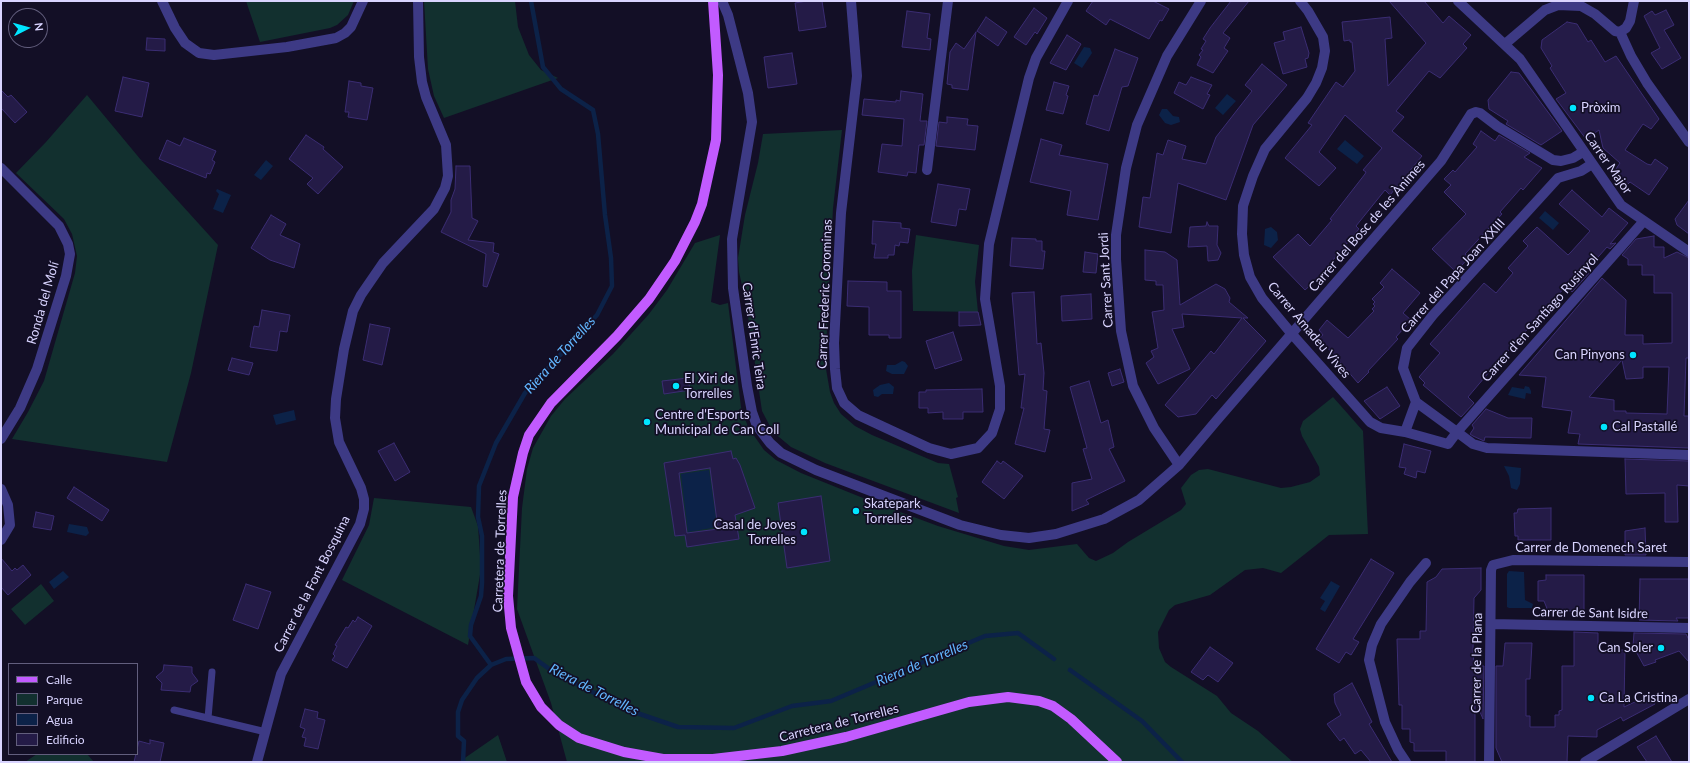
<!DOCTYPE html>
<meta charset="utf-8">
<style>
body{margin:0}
#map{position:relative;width:1690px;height:763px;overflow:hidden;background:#130f26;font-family:Lato,sans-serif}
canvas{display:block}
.frame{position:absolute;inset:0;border:2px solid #d9d4ff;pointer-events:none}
.legend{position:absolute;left:8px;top:663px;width:130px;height:92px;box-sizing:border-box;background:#130f26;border:1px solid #625e7d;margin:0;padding:5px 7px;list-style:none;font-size:12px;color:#d9d4ff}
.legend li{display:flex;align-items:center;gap:8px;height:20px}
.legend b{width:20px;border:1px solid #625e7d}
.north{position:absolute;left:8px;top:8px;width:40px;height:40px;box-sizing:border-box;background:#130f26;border:1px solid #625e7d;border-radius:50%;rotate:84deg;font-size:11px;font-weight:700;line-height:16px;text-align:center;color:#d9d4ff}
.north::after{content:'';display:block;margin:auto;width:14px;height:18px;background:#00e5ff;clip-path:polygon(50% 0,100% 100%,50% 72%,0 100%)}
</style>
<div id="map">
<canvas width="1690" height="763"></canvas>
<div class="frame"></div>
<ul class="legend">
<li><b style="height:5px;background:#c25bff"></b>Calle</li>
<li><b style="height:11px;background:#12302f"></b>Parque</li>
<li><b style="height:11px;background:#0c2248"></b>Agua</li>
<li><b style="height:11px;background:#241b47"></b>Edificio</li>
</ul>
<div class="north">N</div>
</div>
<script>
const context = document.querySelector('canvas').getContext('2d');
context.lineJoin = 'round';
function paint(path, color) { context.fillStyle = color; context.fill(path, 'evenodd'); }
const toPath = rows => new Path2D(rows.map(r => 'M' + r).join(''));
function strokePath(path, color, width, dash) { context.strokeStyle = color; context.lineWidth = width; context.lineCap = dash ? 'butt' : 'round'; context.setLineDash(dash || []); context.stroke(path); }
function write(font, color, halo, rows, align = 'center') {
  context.font = font + ' Lato,sans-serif'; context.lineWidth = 3.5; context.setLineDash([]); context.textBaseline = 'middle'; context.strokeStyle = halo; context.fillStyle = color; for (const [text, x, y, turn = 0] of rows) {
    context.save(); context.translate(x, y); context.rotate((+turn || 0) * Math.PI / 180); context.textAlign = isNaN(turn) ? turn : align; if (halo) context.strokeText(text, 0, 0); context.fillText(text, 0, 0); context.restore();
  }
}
const green = toPath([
 [246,1,354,1,348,15,337,25,330,28,260,42],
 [424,1,515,1,518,27,529,55,541,70,558,78,444,118,434,96,428,69],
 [87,95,141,160,218,245,191,373,167,462,12,439,28,412,44,381,75,273,77,256,72,234,64,219,16,173,46,142],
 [842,130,833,208,827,326,826,369,830,392,834,403,841,414,855,426,872,435,938,463,949,464,958,497,956,498,959,513,825,463,791,447,773,432,762,411,746,303,739,272,738,258,745,215,758,163,763,134],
 [720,235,711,302,720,305,728,303,741,407,748,427,764,450,776,460,801,473,873,502,938,526,1004,546,1029,550,1077,544,1089,558,1096,561,1113,553,1128,542,1181,510,1186,504,1181,488,1191,475,1199,470,1208,469,1281,488,1291,487,1310,482,1320,475,1319,467,1302,436,1300,429,1303,421,1333,397,1363,431,1368,534,1329,535,1281,573,1263,568,1245,570,1210,595,1175,605,1169,610,1158,632,1159,648,1165,662,1171,667,1217,696,1231,713,1258,731,1293,762,567,762,551,703,517,609,522,508,527,469,533,448,551,416,565,399,613,354,649,314,667,290,695,243],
 [916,235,979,245,975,282,978,312,913,311,912,271],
 [374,498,471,507,478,526,481,569,468,645,342,580,369,525],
 [41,584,54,601,25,625,11,609],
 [498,735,507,762,459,762],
 [37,754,87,754,94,762,25,762]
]);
const water = toPath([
 [1084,47,1090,48,1092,53,1082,68,1074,63],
 [1227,94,1236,101,1223,115,1215,108],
 [1162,109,1167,109,1173,116,1179,117,1180,122,1171,125,1165,123,1159,115],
 [1345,140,1364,156,1357,164,1337,149],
 [266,160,273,166,261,180,254,175],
 [217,189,231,195,223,213,213,209,219,194,216,191],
 [1545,211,1559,223,1553,230,1539,218],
 [1271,227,1277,232,1278,240,1271,248,1264,245,1265,229],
 [902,361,905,362,908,366,904,374,892,374,886,371,887,365,895,365],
 [889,383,894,387,893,394,882,394,878,397,874,396,873,390,880,385],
 [1525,386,1529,387,1531,391,1531,394,1526,393,1525,399,1508,395,1512,387,1524,389],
 [294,410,296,420,276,425,273,415],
 [1504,466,1521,468,1520,484,1517,490,1511,488,1509,476],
 [709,470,717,527,688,532,681,474],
 [69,524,87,527,89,533,86,536,67,532],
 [63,571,69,577,54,589,49,582],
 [1509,571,1524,572,1525,600,1533,604,1532,608,1509,608,1507,607,1507,574],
 [1331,581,1340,586,1325,612,1320,609,1325,601,1320,598]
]);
const stream = toPath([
 [531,1,543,67,561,89,593,110,598,134,605,215,611,258,612,286,597,315,525,393,496,443,479,486,478,517,482,536,482,583,481,596,471,625,470,636,491,665,506,659,534,658,555,673,628,710,678,727,734,728,792,706,831,701,985,636,1018,633,1054,659],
 [1070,670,1142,721,1182,762],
 [463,762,464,741,458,736,458,712,462,700,477,678,491,665]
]);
const building = toPath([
 [807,1,822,1,826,27,799,31,795,3,807,1],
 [1093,1,1153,1,1169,9,1162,21,1160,20,1149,39,1110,19,1106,25,1086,11,1093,1],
 [1231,1,1249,1,1223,33,1230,38,1224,48,1228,51,1213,73,1197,65,1201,57,1199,55,1203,50,1201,49,1206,41,1203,39,1210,28,1231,1],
 [1389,1,1424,1,1443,23,1449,16,1471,35,1463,44,1467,48,1440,78,1429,71,1396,111,1404,117,1392,131,1422,156,1390,195,1385,190,1356,226,1359,229,1328,266,1330,268,1305,290,1273,257,1298,234,1310,246,1332,220,1330,219,1365,174,1366,172,1363,170,1382,148,1345,115,1319,152,1336,168,1319,186,1285,158,1312,125,1308,123,1336,82,1343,87,1355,71,1352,42,1350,42,1350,40,1344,41,1342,22,1390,17,1392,38,1385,39,1388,86,1426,43,1389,1],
 [1034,8,1047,18,1037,34,1035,32,1026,45,1014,37,1034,8],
 [1666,10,1674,25,1664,30,1681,58,1662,69,1651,53,1660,48,1644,16,1652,11,1655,15,1666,10],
 [907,11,930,14,927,38,931,39,930,50,902,47,907,11],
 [986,17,1007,32,998,46,977,31,986,17],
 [1567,22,1577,24,1588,42,1591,40,1605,62,1616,56,1659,119,1651,129,1643,124,1625,150,1647,164,1651,165,1655,159,1668,168,1649,195,1630,182,1627,185,1612,175,1620,163,1603,148,1599,130,1586,139,1556,99,1566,93,1550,68,1552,66,1541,48,1542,40,1567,22],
 [1301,27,1309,53,1308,58,1305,59,1307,67,1283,74,1274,43,1285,40,1283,32,1301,27],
 [976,32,968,90,952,88,952,85,947,84,950,52,956,43,964,49,976,32],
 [1067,35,1081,44,1066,70,1050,63,1067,35],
 [147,38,165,39,165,51,146,50,147,38],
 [1115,49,1138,58,1128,86,1122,87,1109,131,1086,124,1094,95,1098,96,1115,49],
 [792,53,797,84,768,88,764,57,792,53],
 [1262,64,1287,85,1253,125,1226,200,1178,183,1171,233,1139,227,1143,197,1150,198,1157,153,1163,155,1168,140,1186,146,1182,159,1206,164,1216,137,1252,91,1245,85,1262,64],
 [1511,72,1519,73,1562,131,1541,145,1506,124,1508,121,1489,109,1488,100,1511,72],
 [123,77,149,83,142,117,115,111,123,77],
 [1191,77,1212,85,1207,94,1210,95,1203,109,1174,93,1179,82,1186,85,1191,77],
 [349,81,361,83,361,86,373,88,367,120,348,117,349,112,345,112,349,81],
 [1054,82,1069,86,1066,95,1068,96,1063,114,1046,110,1054,82],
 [1,90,8,97,11,95,27,112,15,123,1,108,1,90],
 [901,91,923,94,920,121,927,121,924,145,919,145,916,173,908,172,907,176,878,172,882,144,902,146,904,119,862,115,864,99,896,102,896,100,900,101,901,91],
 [947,117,968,119,967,125,978,126,975,150,936,146,939,122,947,123,947,117],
 [1481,131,1495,141,1499,135,1530,153,1524,157,1542,168,1523,190,1521,188,1500,212,1502,214,1465,254,1469,257,1456,272,1432,249,1466,214,1444,192,1451,185,1444,179,1453,170,1455,172,1477,147,1473,144,1481,131],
 [306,135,324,147,323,149,343,167,318,194,307,184,313,178,289,159,306,135],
 [184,138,216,151,212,160,215,162,210,174,207,173,206,178,159,159,167,140,180,146,184,138],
 [1041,139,1062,145,1059,155,1108,164,1098,220,1067,215,1071,191,1030,182,1041,139],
 [456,166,470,166,472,218,478,221,468,240,494,243,493,252,499,254,487,287,483,286,486,254,441,232,451,212,451,200,455,189,456,166],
 [938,184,970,189,966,210,959,209,956,226,931,222,938,184],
 [1572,190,1602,217,1609,208,1628,223,1610,244,1616,243,1610,249,1607,247,1591,265,1587,265,1592,270,1572,292,1566,286,1490,371,1468,397,1474,403,1461,417,1423,385,1425,383,1419,377,1440,353,1430,344,1484,283,1496,293,1513,273,1508,268,1528,246,1523,241,1537,227,1568,255,1571,252,1590,231,1559,204,1572,190],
 [1689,200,1689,234,1677,225,1675,219,1689,200],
 [271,215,286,224,280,235,300,244,294,268,270,260,251,248,271,215],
 [873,221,901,223,901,228,910,229,908,243,900,242,899,246,895,245,894,255,888,255,888,258,874,258,876,244,872,244,873,221],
 [1207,222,1209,226,1218,226,1217,245,1221,253,1218,260,1208,261,1207,246,1188,247,1190,227,1206,226,1207,222],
 [1654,236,1654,247,1664,247,1664,258,1677,252,1689,258,1689,358,1686,358,1684,416,1689,416,1689,448,1578,444,1580,434,1568,433,1572,411,1542,407,1546,377,1519,375,1602,278,1626,300,1625,335,1643,335,1643,344,1672,343,1672,293,1654,293,1654,275,1642,275,1642,265,1628,265,1628,259,1622,255,1636,239,1654,236],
 [1622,360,1626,379,1643,378,1643,367,1669,367,1667,414,1626,413,1626,411,1614,411,1614,400,1589,397,1622,360],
 [1012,238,1036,239,1036,241,1042,241,1042,251,1045,251,1043,269,1010,266,1012,238],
 [1145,250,1165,252,1177,260,1180,305,1216,284,1225,289,1230,298,1229,302,1248,318,1243,318,1266,341,1216,399,1212,395,1196,414,1178,417,1165,405,1211,351,1214,354,1242,318,1182,314,1184,327,1172,329,1190,369,1158,384,1146,363,1154,357,1151,351,1158,348,1152,312,1164,310,1163,285,1156,285,1156,281,1145,280,1145,250],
 [1085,252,1098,254,1096,273,1083,272,1085,252],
 [1392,269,1420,293,1403,313,1411,320,1396,337,1398,339,1368,371,1369,372,1358,383,1319,338,1323,335,1319,330,1327,320,1348,338,1374,311,1372,309,1375,306,1373,304,1375,302,1372,299,1384,287,1380,283,1392,269],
 [848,281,887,282,887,291,901,291,901,338,889,338,889,335,869,335,869,307,847,306,848,281],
 [1034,292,1037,344,1041,343,1044,373,1043,390,1047,391,1044,429,1050,430,1045,452,1015,444,1024,408,1021,408,1025,374,1019,375,1012,293,1034,292],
 [1091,294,1092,319,1062,321,1061,296,1091,294],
 [262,310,290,315,287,332,280,331,277,351,250,347,254,326,259,327,262,310],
 [959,312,978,312,981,325,959,326,959,312],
 [370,324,390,328,382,365,363,360,370,324],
 [953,332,962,360,935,369,926,341,953,332],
 [232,358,253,363,249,375,228,370,232,358],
 [1120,369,1124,382,1112,386,1108,373,1120,369],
 [688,378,690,390,664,394,662,381,688,378],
 [1089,381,1101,423,1108,420,1114,447,1109,449,1125,481,1086,500,1089,504,1072,511,1072,483,1092,479,1083,449,1087,448,1070,387,1089,381],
 [1387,387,1400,406,1380,419,1364,401,1387,387],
 [982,389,983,412,963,412,963,419,943,419,943,412,928,413,928,408,919,408,919,392,926,392,926,390,982,389],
 [1486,409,1508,418,1532,418,1531,438,1485,437,1484,441,1473,436,1470,434,1474,428,1472,425,1486,409],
 [394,443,410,472,395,481,378,451,394,443],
 [1404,444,1431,451,1425,473,1417,471,1416,478,1404,474,1406,468,1399,467,1404,444],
 [731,451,733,459,736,458,740,465,755,508,735,515,739,539,687,547,685,535,675,536,664,463,731,451],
 [710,468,718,529,687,533,679,473,710,468],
 [1625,459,1689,461,1689,486,1677,485,1678,522,1665,522,1665,493,1626,494,1625,459],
 [997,461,1001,464,1003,461,1023,476,1004,499,982,482,997,461],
 [74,487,109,510,102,521,67,498,74,487],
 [821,496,830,561,787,568,778,503,821,496],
 [1551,508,1551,540,1518,540,1518,536,1515,536,1514,513,1517,513,1518,509,1551,508],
 [36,512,54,516,51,530,33,527,36,512],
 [1645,528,1646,555,1625,555,1625,531,1645,528],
 [1,558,12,571,15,568,17,570,23,565,31,575,8,595,1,587,1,558],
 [1371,559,1394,573,1353,639,1359,642,1351,655,1346,652,1339,663,1316,649,1371,559],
 [1481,568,1481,590,1474,598,1473,651,1474,666,1484,666,1483,719,1475,700,1475,762,1446,762,1446,751,1414,751,1414,743,1410,742,1410,729,1402,729,1402,705,1399,705,1397,639,1420,639,1420,631,1426,631,1427,582,1436,577,1442,569,1481,568],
 [1546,575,1584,575,1584,611,1548,611,1544,601,1538,601,1538,581,1546,580,1546,575],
 [1640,579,1689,579,1689,618,1676,618,1678,621,1639,620,1640,579],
 [246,584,271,592,258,629,233,620,246,584],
 [358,617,372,626,347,668,332,660,335,656,333,654,337,646,335,645,346,627,348,628,353,620,355,622,358,617],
 [1574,632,1598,633,1598,650,1625,650,1624,707,1650,695,1655,704,1623,721,1621,717,1597,730,1597,737,1568,736,1567,762,1502,762,1496,748,1496,666,1503,666,1505,643,1532,643,1530,679,1526,679,1526,716,1530,716,1530,727,1555,727,1555,715,1559,715,1559,711,1562,710,1562,666,1574,666,1574,632],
 [1634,633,1686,634,1689,640,1689,662,1679,651,1655,660,1656,662,1644,666,1633,646,1634,633],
 [1210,647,1233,663,1218,682,1208,675,1203,680,1191,672,1210,647],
 [164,665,192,667,192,673,198,681,191,686,190,692,161,690,162,683,156,677,163,671,164,665],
 [1352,683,1372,722,1369,724,1392,762,1371,762,1361,750,1355,754,1344,738,1340,741,1327,724,1341,715,1335,703,1334,694,1352,683],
 [305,709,318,712,317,718,325,720,318,749,304,746,306,738,302,737,305,729,300,727,305,709],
 [1656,736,1672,762,1647,762,1637,747,1656,736],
 [150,740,164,743,160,762,134,762,139,741,150,744,150,740]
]);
const lane = toPath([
 [174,710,266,732],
 [208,718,212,672]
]);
const street = toPath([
 [162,1,175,28,185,43,199,53,214,55,287,47,336,38,345,33,351,27,363,1],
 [722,1,728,15,748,93,752,122,732,239,733,288,747,386,752,412,757,426,770,443,781,453,816,470,960,525,1001,535,1029,538,1056,534,1104,519,1139,500,1179,465,1217,420,1428,176,1441,161,1471,114,1476,112,1480,113,1497,126,1553,160,1561,161,1573,158,1583,152],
 [851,1,857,76,841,213,834,343,835,369,837,388,844,403,858,415,929,448,951,454,978,448,992,433,1000,409,1000,386,985,299,989,244,1029,78,1036,58,1068,1],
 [1300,1,1308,11,1323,37,1325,51,1322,68,1316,83,1307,98,1265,149,1253,176,1243,206,1242,234,1244,255,1250,277,1262,298,1291,333,1370,422,1381,428,1405,432],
 [1458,1,1520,59,1621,205,1689,252],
 [1620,32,1631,56,1647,83,1689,142],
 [1505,44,1545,10,1558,5,1581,6,1595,14,1615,31,1620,32,1626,28,1630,21,1634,1],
 [1,168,59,226,68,244,70,254,66,276,37,369,20,408,1,439],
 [927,170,948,1],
 [1558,178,1581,171,1592,164],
 [1643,222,1457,432,1473,444,1487,448,1689,455],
 [1416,402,1403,368,1407,348,1433,315,1558,178],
 [1416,402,1457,432,1448,444,1405,432,1416,402],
 [1179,465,1154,428,1133,386,1121,331,1116,259,1116,235,1126,168,1137,125,1167,56,1201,1],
 [1,489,8,505,10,525,1,540],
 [1491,624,1689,628],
 [257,762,281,674,360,524,364,509,364,499,361,488,339,442,335,418,336,399,344,349,353,311,361,295,383,263,434,209,445,188,448,176,446,145,426,97,422,82,419,57,418,1],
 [1406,762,1398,750,1385,722,1369,660,1372,645,1381,624,1410,582,1426,563],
 [1489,762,1491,570,1493,565,1513,560,1689,562],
 [1585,762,1689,699]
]);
const primary = toPath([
 [713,1,718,75,716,140,702,204,695,222,675,261,649,299,617,336,551,403,529,435,523,453,513,497,508,596,511,628,526,682,541,707,559,725,579,738,624,752,663,759,713,759,782,751,846,737,969,702,1008,697,1039,701,1053,706,1071,719,1117,762]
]);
const markers = [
 [1573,108,4,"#00e5ff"],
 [1633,355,4,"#00e5ff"],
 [676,386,4,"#00e5ff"],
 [647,422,4,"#00e5ff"],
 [1604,427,4,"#00e5ff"],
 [856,511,4,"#00e5ff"],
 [804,532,4,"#00e5ff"],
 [1661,648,4,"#00e5ff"],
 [1591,698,4,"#00e5ff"]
];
const poiNames = [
 ["Pròxim",1581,108],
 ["Can Pinyons",1625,355,"right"],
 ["El Xiri de",684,379],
 ["Torrelles",684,394],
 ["Centre d'Esports",655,415],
 ["Municipal de Can Coll",655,430],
 ["Cal Pastallé",1612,427],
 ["Skatepark",864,504],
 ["Torrelles",864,519],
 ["Casal de Joves",796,525,"right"],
 ["Torrelles",796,540,"right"],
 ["Can Soler",1653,648,"right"],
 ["Ca La Cristina",1599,698]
];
const streetNames = [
 ["Carrer Major",1608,163,55],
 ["Carrer del Bosc de les Ànimes",1367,226,-49],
 ["Carrer del Papa Joan XXIII",1453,276,-48],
 ["Carrer Sant Jordi",1106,280,-93],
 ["Carrer Frederic Corominas",825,294,-88],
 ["Ronda del Molí",43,303,-74],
 ["Carrer d'en Santiago Rusinyol",1540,318,-48],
 ["Carrer Amadeu Vives",1309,330,50],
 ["Carrer d'Enric Teira",754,336,82],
 ["Carrer de Domenech Saret",1591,548],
 ["Carretera de Torrelles",500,551,-88],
 ["Carrer de la Font Bosquina",312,584,-63],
 ["Carrer de Sant Isidre",1590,613,1],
 ["Carrer de la Plana",1477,663,-89],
 ["Carretera de Torrelles",839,723,-14]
];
const waterNames = [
 ["Riera de Torrelles",560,355,-48],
 ["Riera de Torrelles",922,663,-23],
 ["Riera de Torrelles",594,690,27]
];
paint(green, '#12302f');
paint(water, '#0c2248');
strokePath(stream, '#0c2248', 4.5);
paint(building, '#241b47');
strokePath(building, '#3b2d73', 1);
strokePath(lane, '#3d3a85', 7);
strokePath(street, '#3d3a85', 10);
strokePath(primary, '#c25bff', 10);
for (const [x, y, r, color] of markers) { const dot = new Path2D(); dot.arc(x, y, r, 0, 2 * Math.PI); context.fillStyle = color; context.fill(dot); strokePath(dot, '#130f26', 1.5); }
write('13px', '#d9d4ff', '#130f26', poiNames, 'left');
write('13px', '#d9d4ff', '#130f26', streetNames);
write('italic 14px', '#62b6ff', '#130f26', waterNames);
</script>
